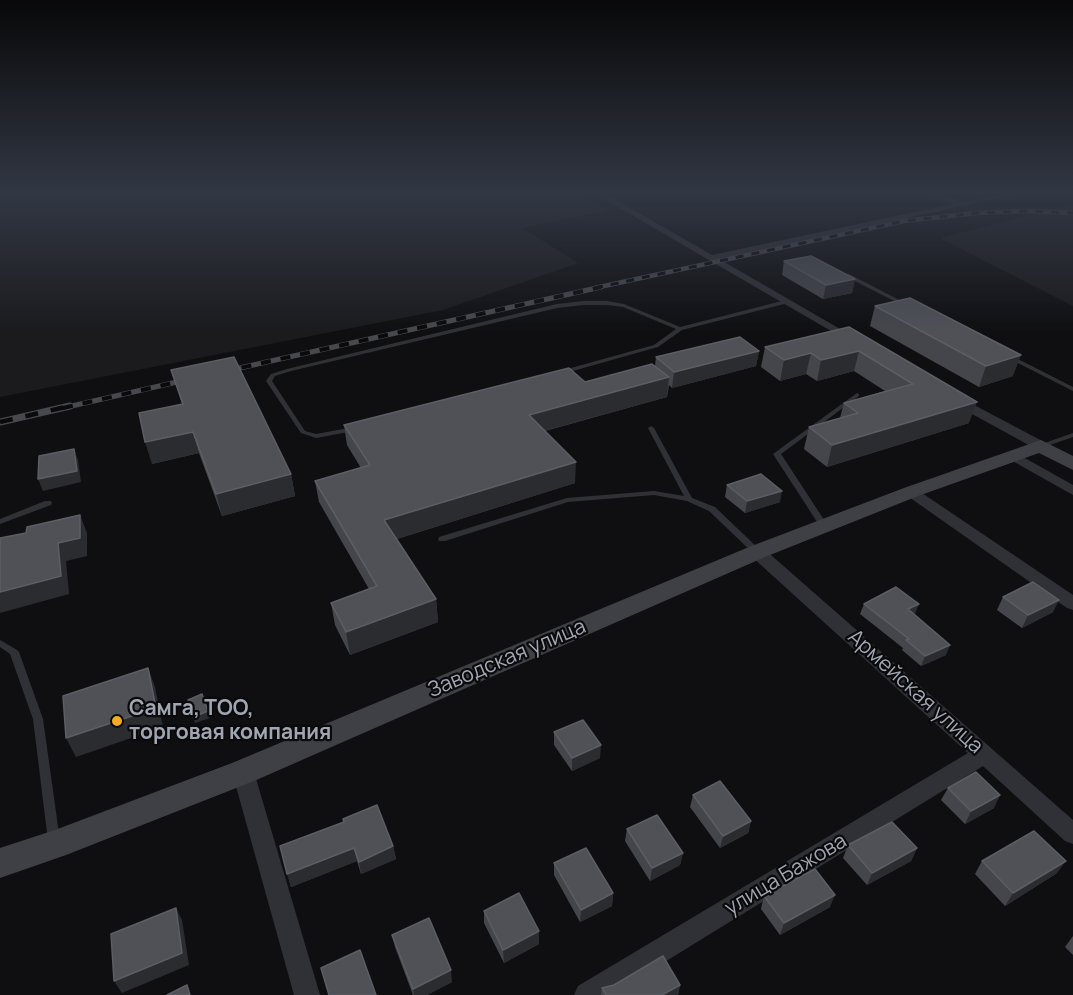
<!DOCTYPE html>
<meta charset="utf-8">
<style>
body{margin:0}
canvas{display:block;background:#0f0f11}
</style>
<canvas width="1073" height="995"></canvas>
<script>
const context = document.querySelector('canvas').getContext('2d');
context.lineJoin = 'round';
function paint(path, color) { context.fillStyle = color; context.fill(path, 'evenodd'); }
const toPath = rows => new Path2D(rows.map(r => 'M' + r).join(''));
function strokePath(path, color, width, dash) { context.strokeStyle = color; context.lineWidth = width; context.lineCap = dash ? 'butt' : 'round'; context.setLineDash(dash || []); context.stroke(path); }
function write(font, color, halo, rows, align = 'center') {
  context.font = font + ' Manrope,sans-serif'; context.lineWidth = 4.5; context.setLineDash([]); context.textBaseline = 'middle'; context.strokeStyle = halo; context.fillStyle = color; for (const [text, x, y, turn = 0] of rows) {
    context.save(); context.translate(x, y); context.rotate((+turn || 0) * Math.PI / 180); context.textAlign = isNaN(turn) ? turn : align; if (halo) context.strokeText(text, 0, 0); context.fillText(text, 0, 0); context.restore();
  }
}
const built = toPath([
 [0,193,579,193,608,210,522,228,578,263,443,310,0,397],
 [1073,204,1073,306,940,238]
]);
const lane = toPath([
 [845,274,849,274,909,305,904,306,845,276,845,274],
 [786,300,789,302,788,303,682,330,658,347,562,374,560,373,560,371,654,345,676,329,623,307,607,305,583,305,557,308,291,371,275,376,272,381,305,431,316,434,354,427,357,429,354,431,316,438,301,433,266,381,271,374,287,369,557,304,583,301,607,301,624,304,680,327,786,300],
 [1010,355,1073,387,1073,391,1008,358,1008,356,1010,355],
 [857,393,859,394,859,396,781,454,828,526,824,528,821,528,773,454,857,393],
 [651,426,654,428,692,498,715,507,760,550,761,552,760,554,754,554,709,511,687,501,654,495,568,502,445,541,439,541,438,539,439,537,567,498,654,491,684,496,648,428,651,426],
 [1073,433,1073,437,1041,448,1038,446,1039,445,1073,433],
 [45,501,51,501,52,503,51,505,0,524,0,519,45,501],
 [0,640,17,650,19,652,43,719,60,841,58,845,54,846,50,845,48,841,33,719,10,654,0,647,0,640]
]);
const street = toPath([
 [594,193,604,193,712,255,953,204,925,193,937,193,963,202,1006,193,1022,193,719,259,854,337,854,341,850,342,594,193],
 [957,396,1046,443,1048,446,1041,450,1036,449,952,403,951,400,957,396],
 [1014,452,1073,485,1073,495,1009,459,1007,456,1009,453,1014,452],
 [911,488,916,489,1073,595,1073,610,1067,608,906,495,904,492,911,488],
 [757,547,763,548,1073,820,1073,844,1065,841,983,766,611,995,574,995,578,986,968,753,751,556,749,552,751,548,757,547],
 [243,763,251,766,254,772,320,995,294,995,232,772,235,766,243,763]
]);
const secondary = toPath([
 [1041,440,1073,456,1073,470,1039,453,918,496,765,557,254,781,66,855,0,878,0,848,55,830,232,763,749,547,904,488,1041,440]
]);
const railFar2 = toPath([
 [595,288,904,221,976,213,1028,211,1073,213]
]);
const railFar1 = toPath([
 [222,372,601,287],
 [63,408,190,379]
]);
const rail = toPath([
 [0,422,70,406]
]);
const wall = toPath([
 [784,261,855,279,852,293,823,299,782,275],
 [875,306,1013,376,979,387,870,326],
 [849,327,969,423,827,467,804,449,809,427,840,418,844,403,885,391,854,371,817,381,806,374,780,381,761,367,765,347],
 [759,351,756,366,672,388,669,385,667,397,545,431,575,483,397,539,436,599,438,622,350,655,335,625,331,603,369,589,319,502,315,481,361,468,347,445,344,425,585,382,655,366,656,357],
 [171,370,291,474,295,496,222,516,199,453,152,464,182,404],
 [727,485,780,502,745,513,725,497],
 [1003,597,1053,612,1022,628,997,610],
 [864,604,915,614,914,614,946,655,921,666,902,650,903,648,860,614],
 [554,732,600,758,572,771,554,745],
 [948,788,994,808,965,824,941,800],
 [693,795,751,821,748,833,720,848,690,807],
 [627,829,683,853,680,865,650,881,625,841],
 [848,845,917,848,911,861,867,885,843,858],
 [280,846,393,846,396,859,361,874,357,861,291,887],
 [982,861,1057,873,1005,906,975,874],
 [554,863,613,893,612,906,580,922,554,875],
 [764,896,830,907,780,935,761,909],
 [484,911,539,931,539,944,504,963,484,923],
 [392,935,452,982,427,995,413,995,395,947],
 [1073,936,1073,955,1065,947],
 [680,985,678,995,601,995,602,988]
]);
const shadedWall = toPath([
 [855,279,852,293,823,299,826,285],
 [759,351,756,366,672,388,674,372],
 [859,351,854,371,817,381,821,360],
 [811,353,806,374,780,381,784,360],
 [1021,355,1013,376,979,387,986,366],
 [669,377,667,397,529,435,529,415],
 [977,402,969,423,827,467,832,445],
 [193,432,199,453,152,464,145,442],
 [74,449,78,460,81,482,43,491,38,479],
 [576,462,575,483,387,542,384,520],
 [291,474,295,496,222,516,216,494],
 [782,491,780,502,745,513,747,501],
 [80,515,87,533,87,556,66,561,69,594,0,613,0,592,58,543],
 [436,599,438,622,350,655,346,632],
 [1059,600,1053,612,1022,628,1028,615],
 [919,604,915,614,904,619,908,609],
 [950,645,946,655,921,666,925,656],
 [148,668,155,687,163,727,76,757,66,738],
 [202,694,210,718,195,723,193,717],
 [601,745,600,758,572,771,572,758],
 [1000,795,994,808,965,824,971,811],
 [751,821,748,833,720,848,723,836],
 [393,846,396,859,361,874,359,862],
 [354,848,357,861,291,887,287,874],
 [917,848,911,861,867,885,872,873],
 [683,853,680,865,650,881,652,868],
 [1066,861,1057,873,1005,906,1013,893],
 [613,893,612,906,580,922,581,910],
 [835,895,830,907,780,935,784,923],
 [176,908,182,920,189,965,122,993,114,981],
 [539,931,539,944,504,963,503,950],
 [451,970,452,982,427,995,414,995,413,989],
 [680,985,678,995,662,995]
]);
const building = toPath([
 [811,256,855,279,826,285,784,261,811,256],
 [910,298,1021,355,986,366,875,306,910,298],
 [849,327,977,402,832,445,809,427,858,413,844,403,913,384,859,351,821,360,811,353,784,360,765,347,849,327],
 [740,337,759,351,674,372,656,357,740,337],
 [234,357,291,474,216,494,193,432,145,442,139,413,183,404,171,370,234,357],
 [652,364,669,377,529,415,576,462,384,520,436,599,346,632,331,603,377,586,315,481,370,465,344,425,569,368,585,382,652,364],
 [74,449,77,471,38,479,39,456,74,449],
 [761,474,782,491,747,501,727,485,761,474],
 [80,515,80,538,58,543,61,576,0,592,0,538,26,533,27,527,80,515],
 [1033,582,1059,600,1028,615,1003,597,1033,582],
 [896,587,919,604,908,609,950,645,925,656,906,640,909,639,864,604,896,587],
 [148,668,156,708,66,738,63,696,148,668],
 [202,694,208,711,193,717,188,700,202,694],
 [583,720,601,745,572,758,554,732,583,720],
 [976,772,1000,795,971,811,948,788,976,772],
 [720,781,751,821,723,836,693,795,720,781],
 [377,805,393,846,359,862,354,848,287,874,280,846,344,822,343,819,377,805],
 [657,815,683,853,652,868,627,829,657,815],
 [892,822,917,848,872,873,848,845,892,822],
 [1034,831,1066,861,1013,893,982,861,1034,831],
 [586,848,613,893,581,910,554,863,586,848],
 [815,869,835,895,784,923,764,896,815,869],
 [519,893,539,931,503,950,484,911,519,893],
 [176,908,182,953,114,981,111,934,176,908],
 [429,918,451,970,413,989,392,935,429,918],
 [360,950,376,995,329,995,321,968,360,950],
 [663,956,680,985,662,995,606,995,602,988,614,985,663,956],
 [187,985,190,995,167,995,187,985]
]);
const markers = [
 [117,721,6,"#f4aa24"]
];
const nearStreetnames = [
 ["Заводская улица",507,659,-23],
 ["Армейская улица",915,692,42],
 ["улица Бажова",786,875,-31]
];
const nearPoinames = [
 ["Самга, ТОО,",129,709],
 ["торговая компания",129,733]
];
paint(built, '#1b1b1e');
paint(lane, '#303136');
paint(street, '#303136');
paint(secondary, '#3e4046');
strokePath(railFar2, '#47494f', 4.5);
strokePath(railFar1, '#47494f', 5);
strokePath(rail, '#47494f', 7);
strokePath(railFar2, '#0a0a0c', 3, [8]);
strokePath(railFar1, '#0a0a0c', 4, [10]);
strokePath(rail, '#0a0a0c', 4.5, [13]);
paint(wall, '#45464c');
paint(shadedWall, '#2b2c30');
paint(building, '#4f5157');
strokePath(building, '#5b5e65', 1.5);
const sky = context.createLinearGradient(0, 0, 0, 332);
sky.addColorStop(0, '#080809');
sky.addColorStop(0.58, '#313743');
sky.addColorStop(1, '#31374300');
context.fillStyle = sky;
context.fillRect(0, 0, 1073, 332);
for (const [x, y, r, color] of markers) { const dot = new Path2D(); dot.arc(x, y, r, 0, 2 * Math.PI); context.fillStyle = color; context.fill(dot); strokePath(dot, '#0a0a0c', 2); }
write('21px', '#a0a6b2', '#0a0a0c', nearStreetnames);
write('bold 21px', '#a0a6b2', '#0a0a0c', nearPoinames, 'left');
</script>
